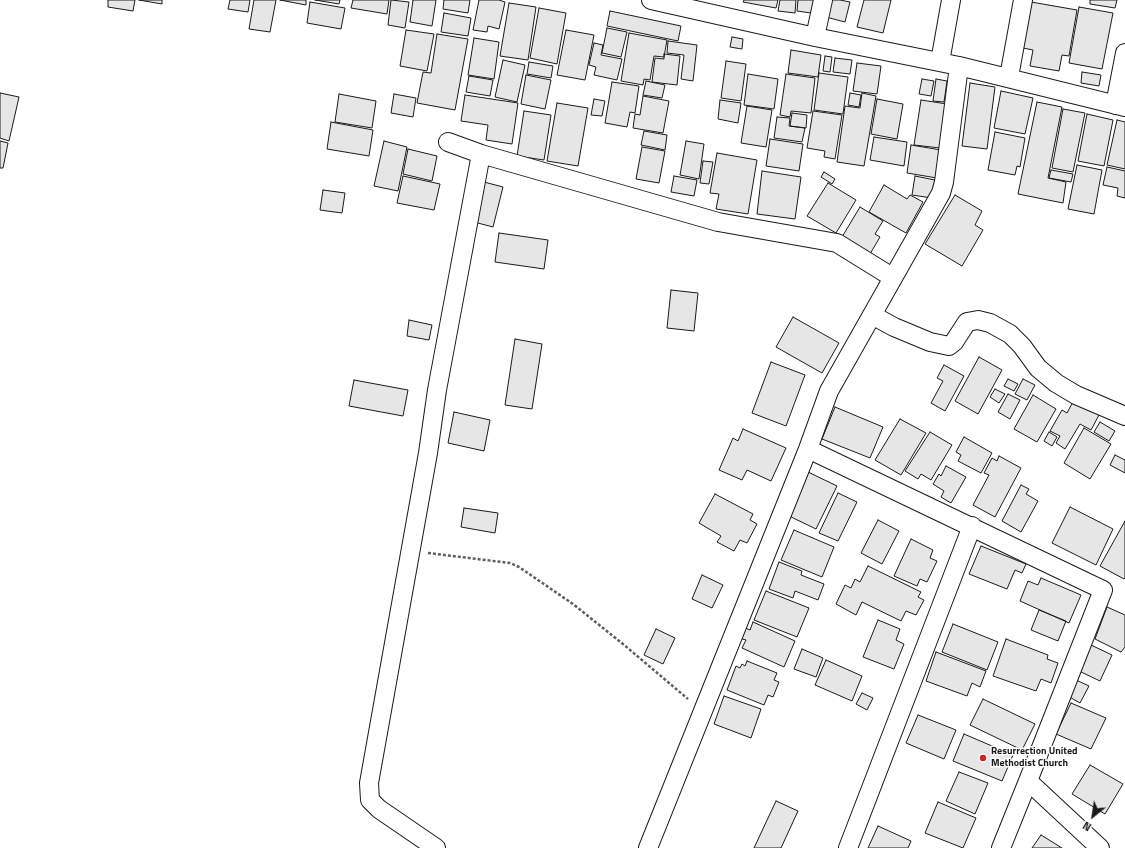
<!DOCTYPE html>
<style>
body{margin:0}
#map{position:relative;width:1125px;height:848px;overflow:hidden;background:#fff;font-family:"Titillium Web",sans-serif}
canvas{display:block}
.north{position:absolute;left:1073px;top:796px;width:40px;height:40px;-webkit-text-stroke:3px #fff;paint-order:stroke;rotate:210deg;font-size:11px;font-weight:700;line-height:16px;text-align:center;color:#1a1a1a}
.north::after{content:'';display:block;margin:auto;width:14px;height:18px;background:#1a1a1a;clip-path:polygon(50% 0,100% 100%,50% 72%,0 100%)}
</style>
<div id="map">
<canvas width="1125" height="848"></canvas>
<div class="north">N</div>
</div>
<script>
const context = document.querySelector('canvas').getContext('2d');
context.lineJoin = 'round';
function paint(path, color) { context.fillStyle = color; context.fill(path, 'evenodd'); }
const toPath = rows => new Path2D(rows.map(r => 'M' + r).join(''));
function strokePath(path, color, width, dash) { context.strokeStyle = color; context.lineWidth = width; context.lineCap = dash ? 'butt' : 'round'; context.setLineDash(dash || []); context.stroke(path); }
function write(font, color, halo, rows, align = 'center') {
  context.font = font + ' "Titillium Web",sans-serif'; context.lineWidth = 3; context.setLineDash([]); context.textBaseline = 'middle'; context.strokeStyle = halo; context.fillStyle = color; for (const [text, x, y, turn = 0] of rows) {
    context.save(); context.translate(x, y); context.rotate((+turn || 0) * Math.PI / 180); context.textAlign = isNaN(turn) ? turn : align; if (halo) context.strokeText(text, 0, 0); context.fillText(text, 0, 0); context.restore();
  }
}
const building = toPath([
 [108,0,135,0,133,11,108,7,108,0],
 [139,0,162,0,162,4,139,0],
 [230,0,250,0,248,12,228,9,230,0],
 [254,0,276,0,270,32,249,29,254,0],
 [280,0,306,0,306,5,280,0],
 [315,0,340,0,339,4,315,0],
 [353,0,389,0,387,14,351,8,353,0],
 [391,0,409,2,405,28,388,25,391,0],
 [413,0,436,0,432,26,410,22,413,0],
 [444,0,470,0,468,13,443,9,444,0],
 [479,0,499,0,505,2,499,29,488,26,487,32,473,30,479,0],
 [744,0,778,0,776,8,743,2,744,0],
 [780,0,796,0,795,13,778,11,780,0],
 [798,0,820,0,818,14,797,11,798,0],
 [826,0,840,0,850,2,845,22,822,16,826,0],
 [864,0,891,0,883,33,857,27,864,0],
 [1090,0,1117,0,1115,8,1090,4,1090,0],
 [310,2,345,8,341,29,307,23,310,2],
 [1031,2,1077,10,1069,56,1062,55,1059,71,1030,66,1033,50,1023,48,1031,2],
 [509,3,536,7,528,60,500,56,509,3],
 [1079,7,1113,13,1102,69,1069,63,1079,7],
 [539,8,566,13,557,64,530,58,539,8],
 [610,11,681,26,678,41,607,26,610,11],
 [444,13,471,18,468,36,441,32,444,13],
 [607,28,627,32,621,57,602,53,607,28],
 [406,30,434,34,427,71,400,66,406,30],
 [566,30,594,35,585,80,557,75,566,30],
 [629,33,667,40,664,57,654,56,650,80,644,79,643,85,621,81,629,33],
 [437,34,468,39,455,110,417,103,423,72,431,73,437,34],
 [732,37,743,39,742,49,730,47,732,37],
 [474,38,499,42,494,79,468,75,474,38],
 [668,41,697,45,693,81,681,79,684,55,667,53,668,41],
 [594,43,603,45,601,55,622,59,617,80,594,75,596,67,589,65,594,43],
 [791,50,821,55,818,77,788,73,791,50],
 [664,54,680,56,677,85,652,82,655,58,664,59,664,54],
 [825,56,832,57,830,72,823,71,825,56],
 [835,58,852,60,850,74,833,72,835,58],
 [503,60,525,65,517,102,495,97,503,60],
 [726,61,746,64,741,101,721,98,726,61],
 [529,62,553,66,551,78,527,74,529,62],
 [857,63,881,66,877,94,853,91,857,63],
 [1082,72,1101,75,1099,86,1081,83,1082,72],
 [819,73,848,77,843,114,814,110,819,73],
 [748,74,778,79,774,109,744,105,748,74],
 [786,74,815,78,811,113,791,111,790,117,780,115,786,74],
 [526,75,551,80,545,109,521,104,526,75],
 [469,76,493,80,490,96,466,92,469,76],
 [922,79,934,81,931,96,919,94,922,79],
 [936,79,947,81,944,102,933,101,936,79],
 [646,81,665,85,662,98,643,95,646,81],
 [612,82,639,86,635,113,630,112,627,127,605,123,612,82],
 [970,83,995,87,987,149,962,146,970,83],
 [1001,91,1033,98,1025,134,994,128,1001,91],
 [0,93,19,97,9,141,0,138,0,93],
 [850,93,861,95,859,107,848,105,850,93],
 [862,93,876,96,864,166,837,162,845,106,860,108,862,93],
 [339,94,376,101,372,128,335,122,339,94],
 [394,94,416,98,413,117,391,113,394,94],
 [465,95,518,103,512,144,486,140,488,125,461,121,465,95],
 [643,96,669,101,663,133,633,128,635,114,640,115,643,96],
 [594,99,605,101,602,116,591,115,594,99],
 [877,99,903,104,897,139,871,134,877,99],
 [720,100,741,103,738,123,718,119,720,100],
 [921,100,947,104,940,148,914,145,921,100],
 [1037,102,1062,107,1048,178,1066,182,1063,203,1018,194,1037,102],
 [557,103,588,108,578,166,547,161,557,103],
 [747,106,772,110,766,147,741,143,747,106],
 [1063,109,1085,113,1073,172,1052,168,1063,109],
 [524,111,551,115,544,160,517,156,524,111],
 [813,111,842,115,835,159,824,157,825,151,807,148,813,111],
 [792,113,807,115,806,128,790,126,792,113],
 [1087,114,1113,120,1104,166,1078,161,1087,114],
 [777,117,790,118,789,126,805,128,802,142,774,138,777,117],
 [1117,120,1125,122,1125,169,1107,165,1117,120],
 [331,122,373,130,369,156,327,149,331,122],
 [644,131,667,135,665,150,641,145,644,131],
 [995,132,1025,138,1020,167,1017,166,1015,175,988,170,995,132],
 [874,137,907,142,904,166,870,160,874,137],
 [770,139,803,144,799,171,766,166,770,139],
 [0,141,8,143,3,168,0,168,0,141],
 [384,141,407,147,398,191,374,186,384,141],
 [686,141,704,144,699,179,680,175,686,141],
 [911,145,941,150,937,178,907,173,911,145],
 [642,147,665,151,659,183,636,179,642,147],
 [408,149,437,156,432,181,403,174,408,149],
 [717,153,757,160,748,214,716,209,719,194,710,193,717,153],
 [703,161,713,162,709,184,700,183,703,161],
 [1077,165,1102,170,1094,214,1068,209,1077,165],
 [1107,167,1125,171,1125,198,1117,196,1118,188,1103,185,1107,167],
 [1051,170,1073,174,1071,182,1049,178,1051,170],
 [762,171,801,177,795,219,757,214,762,171],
 [824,172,835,179,832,184,821,177,824,172],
 [403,176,440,184,434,210,397,203,403,176],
 [674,176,697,180,694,196,671,192,674,176],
 [915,176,935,180,932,198,912,195,915,176],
 [484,182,503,187,493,227,474,222,484,182],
 [828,183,856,200,836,233,807,216,828,183],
 [884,185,907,199,910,195,923,202,906,233,869,212,884,185],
 [323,190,345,193,342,213,320,210,323,190],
 [955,195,982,211,975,225,983,230,962,266,925,244,955,195],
 [860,207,883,221,875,234,880,237,870,254,842,237,860,207],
 [499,233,548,240,544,269,495,262,499,233],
 [671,290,698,293,694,331,667,328,671,290],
 [793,317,839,343,822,373,776,347,793,317],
 [409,320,432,325,429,340,407,336,409,320],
 [515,339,542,344,532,409,505,405,515,339],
 [979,357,1002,370,978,414,955,401,979,357],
 [771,362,805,375,786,426,752,413,771,362],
 [944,365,964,376,945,411,931,403,943,381,937,378,944,365],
 [1008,379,1018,384,1014,391,1004,386,1008,379],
 [1023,379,1035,385,1027,400,1015,394,1023,379],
 [354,380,408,390,403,416,349,406,354,380],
 [995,389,1005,394,999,403,990,397,995,389],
 [1008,394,1020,400,1010,419,998,412,1008,394],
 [1033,395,1056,409,1037,442,1014,429,1033,395],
 [1074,400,1099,415,1091,430,1080,424,1065,449,1056,443,1060,436,1050,431,1062,410,1067,413,1074,400],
 [835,407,883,427,870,458,822,439,835,407],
 [454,412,490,420,484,451,448,443,454,412],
 [900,419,926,433,901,475,875,460,900,419],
 [1100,422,1115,431,1109,441,1094,432,1100,422],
 [1084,428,1111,444,1090,479,1064,463,1084,428],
 [743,429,786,448,771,481,747,470,742,480,719,470,733,438,738,441,743,429],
 [930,432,952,445,931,480,921,474,918,479,905,471,930,432],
 [1049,432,1057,437,1052,446,1044,441,1049,432],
 [964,437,992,453,981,473,958,461,961,455,956,452,964,437],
 [1115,455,1125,460,1125,473,1110,465,1115,455],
 [999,456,1021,468,995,517,973,505,989,475,984,473,992,458,997,461,999,456],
 [946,466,966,477,951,503,941,497,944,491,933,484,939,474,941,476,946,466],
 [808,472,837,486,816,529,787,515,808,472],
 [1021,485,1029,489,1026,494,1038,501,1021,532,1002,521,1021,485],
 [838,493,857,502,838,541,819,533,838,493],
 [715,494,753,514,750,520,757,524,747,543,740,540,734,551,717,542,721,536,699,523,715,494],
 [1070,507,1113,529,1096,565,1052,543,1070,507],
 [464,508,498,513,495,533,461,527,464,508],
 [878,520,899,531,882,564,861,553,878,520],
 [1125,521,1125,578,1124,579,1100,566,1125,521],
 [794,530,834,547,822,577,781,560,794,530],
 [911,539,933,550,930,558,937,561,927,582,920,579,917,586,894,576,911,539],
 [981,546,1026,564,1022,573,1015,570,1007,589,969,574,981,546],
 [779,562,802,571,801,575,824,584,818,600,795,591,793,598,769,589,779,562],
 [868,566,921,592,918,597,924,600,916,615,906,611,901,621,862,602,856,615,836,604,845,585,851,588,855,579,860,582,868,566],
 [702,575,723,585,712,608,692,599,702,575],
 [1041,578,1081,595,1069,623,1020,601,1028,581,1038,585,1041,578],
 [766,591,809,608,797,637,754,620,766,591],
 [1107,607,1125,615,1125,647,1121,652,1095,639,1107,607],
 [1039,610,1066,621,1058,641,1031,630,1039,610],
 [878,620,900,629,896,640,904,644,894,669,863,657,878,620],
 [753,622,795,641,784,667,742,648,746,640,739,638,743,627,750,630,753,622],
 [953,624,998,642,987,670,942,652,953,624],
 [656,629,675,638,663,664,644,655,656,629],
 [1006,639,1048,655,1047,659,1058,663,1051,683,1041,679,1036,691,993,676,1006,639],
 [1091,645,1112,655,1100,681,1079,671,1091,645],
 [802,649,823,658,816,677,794,669,802,649],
 [936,652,986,671,980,687,972,683,967,696,926,681,936,652],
 [826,660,862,676,852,701,815,685,826,660],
 [747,661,777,673,774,680,779,682,773,697,768,695,764,705,727,690,736,666,740,668,742,664,745,666,747,661],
 [1074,679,1089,686,1080,703,1066,695,1074,679],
 [862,693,873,698,867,710,856,704,862,693],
 [724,696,761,709,751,738,714,724,724,696],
 [983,699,1035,724,1022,750,970,725,983,699],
 [1071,703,1106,718,1091,749,1056,734,1071,703],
 [918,715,956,730,944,759,906,743,918,715],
 [964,734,1013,755,1002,781,953,761,964,734],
 [1090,765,1123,784,1105,814,1072,794,1090,765],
 [959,772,988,783,975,814,946,801,959,772],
 [776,801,798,811,781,848,754,848,776,801],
 [938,802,976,818,963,848,925,833,938,802],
 [878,826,911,841,908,848,868,848,878,826],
 [1041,835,1062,848,1032,848,1041,835]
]);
const path = toPath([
 [428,553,510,563,519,567,573,604,623,644,688,699]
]);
const street = toPath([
 [651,0,815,37,959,66,1125,107],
 [815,37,823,0],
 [940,62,951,0],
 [1009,77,1023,0],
 [1115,105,1125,53],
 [448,142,481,154,718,222,837,243,892,277],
 [872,315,894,327,930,342,949,346,954,342,967,322,978,320,990,323,1010,334,1022,346,1038,368,1056,383,1076,395,1125,416],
 [808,449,1103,590,1028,781,1001,848],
 [1028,781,1100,848],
 [436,848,379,809,370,800,369,783,428,453,437,390,481,154],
 [648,848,808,449,829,391,941,193,944,182,959,66],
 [848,848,972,526]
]);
const markers = [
 [983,758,4,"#c62828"]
];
const poiNames = [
 ["Resurrection United",991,752],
 ["Methodist Church",991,764]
];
paint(building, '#e6e6e6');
strokePath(building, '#1a1a1a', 1);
strokePath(street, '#1a1a1a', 20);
strokePath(path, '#5f5f5f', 2.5, [3, 2]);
strokePath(street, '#fff', 18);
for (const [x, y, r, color] of markers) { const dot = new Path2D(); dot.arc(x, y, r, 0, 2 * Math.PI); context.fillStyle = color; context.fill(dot); strokePath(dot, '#fff', 1.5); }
write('bold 10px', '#1a1a1a', '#fff', poiNames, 'left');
</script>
